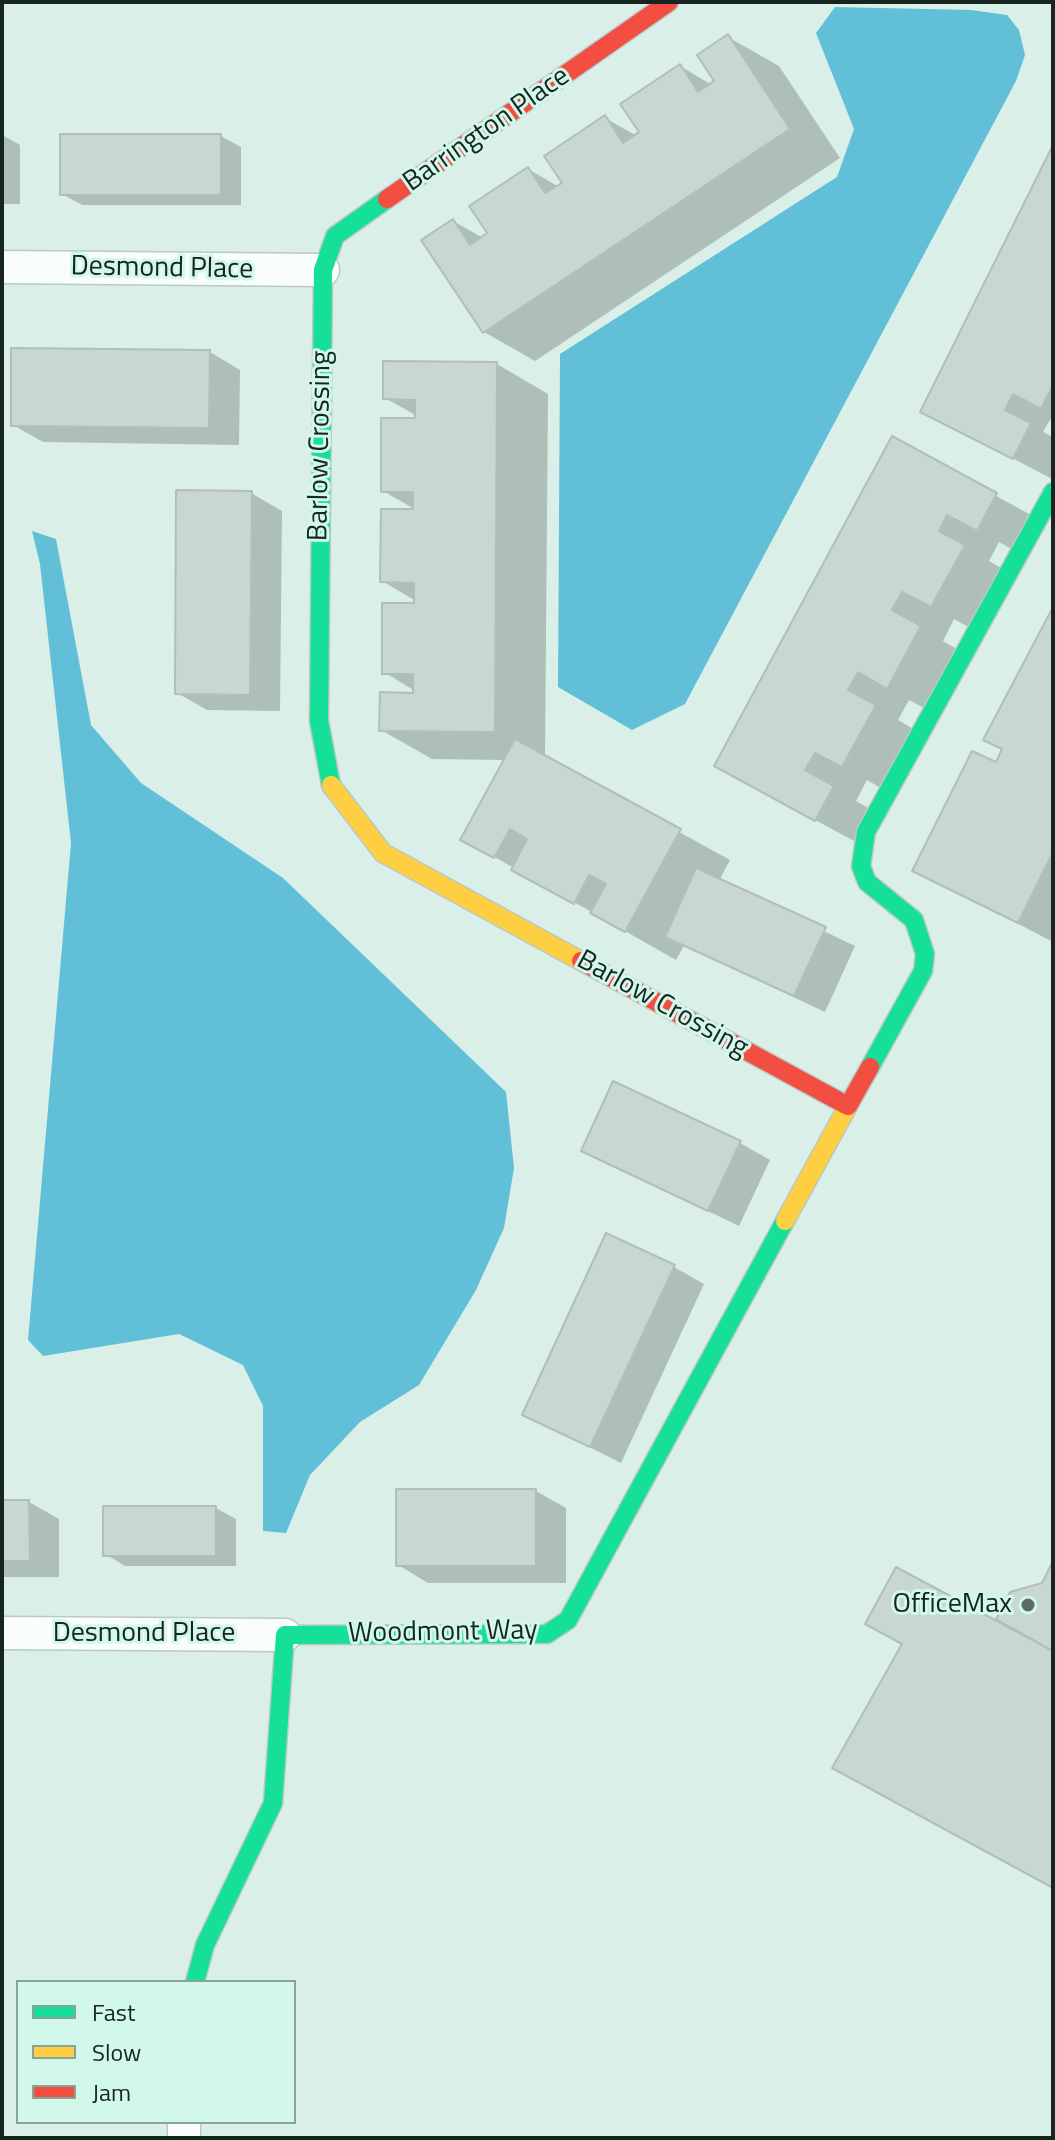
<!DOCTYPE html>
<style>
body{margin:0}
#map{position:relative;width:1055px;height:2140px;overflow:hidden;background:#daefe8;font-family:"Titillium Web",sans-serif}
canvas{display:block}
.frame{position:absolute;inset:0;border:4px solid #172520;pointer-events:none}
.legend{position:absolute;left:16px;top:1980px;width:280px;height:144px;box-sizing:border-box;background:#d2f7eb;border:2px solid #87a39a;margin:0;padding:10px 14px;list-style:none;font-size:24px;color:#172520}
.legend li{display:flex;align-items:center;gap:16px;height:40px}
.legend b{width:40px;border:2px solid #87a39a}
</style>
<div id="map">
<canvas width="1055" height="2140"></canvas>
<div class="frame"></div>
<ul class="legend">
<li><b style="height:10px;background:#16e098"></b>Fast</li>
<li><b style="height:10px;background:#ffcf43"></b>Slow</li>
<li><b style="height:10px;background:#f24e42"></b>Jam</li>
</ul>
</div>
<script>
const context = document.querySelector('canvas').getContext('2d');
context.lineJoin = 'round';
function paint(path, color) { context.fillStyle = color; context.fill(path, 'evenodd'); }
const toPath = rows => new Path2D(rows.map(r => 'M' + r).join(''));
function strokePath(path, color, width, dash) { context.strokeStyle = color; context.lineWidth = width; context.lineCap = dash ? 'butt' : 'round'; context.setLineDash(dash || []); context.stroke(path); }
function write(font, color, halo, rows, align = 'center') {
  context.font = font + ' "Titillium Web",sans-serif'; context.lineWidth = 6; context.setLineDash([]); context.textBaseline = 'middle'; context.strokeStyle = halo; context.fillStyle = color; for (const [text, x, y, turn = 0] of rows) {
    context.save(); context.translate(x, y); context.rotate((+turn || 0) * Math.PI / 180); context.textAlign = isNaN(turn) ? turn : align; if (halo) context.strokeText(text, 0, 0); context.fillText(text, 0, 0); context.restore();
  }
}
const water = toPath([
 [835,7,971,10,1007,15,1019,30,1025,55,1016,81,685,704,632,730,558,687,560,354,837,177,854,129,816,33],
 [32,531,56,539,91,725,141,783,283,878,506,1092,514,1168,504,1228,476,1290,419,1385,360,1422,310,1475,286,1533,263,1531,263,1406,243,1365,179,1334,43,1356,28,1340,71,843,40,564]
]);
const shadow = toPath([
 [728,37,779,66,840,158,535,361,484,332,453,221,483,238,490,234,528,169,559,187,564,183,605,118,637,136,642,132,680,66,712,85,717,81],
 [2,135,20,145,20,204,2,204],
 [221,136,241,147,241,205,82,205,62,194],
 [1053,150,1053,415,1043,432,1053,437,1052,479,923,411],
 [210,352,240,370,239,445,43,442,13,425],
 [497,364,548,394,545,758,730,860,719,881,855,946,825,1012,684,946,676,960,463,839,506,760,432,759,381,730,415,695,415,691,384,672,416,601,382,581,418,511,383,491,417,420,417,416,385,398],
 [893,439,1047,524,1028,558,999,542,989,561,1015,576,983,635,954,619,943,641,971,657,939,716,909,700,898,720,925,736,893,795,867,780,856,801,884,817,867,848,767,794],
 [251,493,282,511,280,711,207,710,177,693],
 [1053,612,1053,942,915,870,996,765,1004,750,985,739],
 [740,1143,770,1160,739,1226,583,1151],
 [674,1267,704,1284,621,1463,525,1415],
 [536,1491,566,1508,566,1583,428,1583,398,1565],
 [2,1502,29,1502,59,1519,59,1577,2,1577],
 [216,1508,236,1519,236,1566,125,1566,105,1554],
 [1053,1565,1053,1887,996,1622,1011,1593,1043,1584]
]);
const building = toPath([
 [728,34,790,129,483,333,421,240,453,219,470,245,487,233,469,206,528,167,545,193,562,183,544,156,605,115,623,143,639,132,620,104,680,64,698,92,714,81,697,55,728,34],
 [60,134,221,134,221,195,60,195,60,134],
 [1053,145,1053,385,1041,409,1013,394,1005,410,1031,423,1013,459,920,412,1053,145],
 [11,348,210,350,209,428,11,426,11,348],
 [383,361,497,362,495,732,379,731,380,692,413,693,413,674,382,674,382,603,414,603,414,583,380,582,381,509,413,509,413,492,381,492,381,418,415,418,415,400,383,399,383,361],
 [892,436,997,493,977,531,947,515,939,531,965,545,931,607,902,592,892,610,921,626,887,689,858,672,848,690,876,705,842,767,815,753,805,770,834,786,815,821,714,766,892,436],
 [176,490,252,491,250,695,175,694,176,490],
 [1053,607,1053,852,1018,923,912,871,972,751,996,762,1002,749,983,740,1053,607],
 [515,739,681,829,625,932,590,913,606,884,589,875,574,904,511,870,527,839,510,829,494,858,460,840,515,739],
 [696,868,826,927,794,996,665,937,696,868],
 [613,1081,741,1141,708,1211,581,1151,613,1081],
 [606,1233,675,1265,590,1447,522,1415,606,1233],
 [396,1489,536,1489,536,1566,396,1566,396,1489],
 [2,1500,29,1500,30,1561,2,1561,2,1500],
 [103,1506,216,1506,216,1556,103,1556,103,1506],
 [1053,1561,1053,1651,996,1619,1010,1592,1042,1583,1053,1561],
 [896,1567,1053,1651,1053,1888,832,1768,902,1644,865,1624,896,1567]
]);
const street = toPath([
 [2,267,323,270],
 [2,1633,285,1635],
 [184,2138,184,2122]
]);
const fast = toPath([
 [331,785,319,721,323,270,335,236,387,199],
 [870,1067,923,971,925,954,914,920,867,882,861,866,866,832,1053,492],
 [195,1982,205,1945,273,1803,285,1635,547,1634,568,1620,785,1221]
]);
const slow = toPath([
 [331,785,383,853,581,961],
 [785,1221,848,1106]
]);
const jam = toPath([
 [387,199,669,2],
 [581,961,848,1106,870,1067]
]);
const markers = [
 [1028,1605,8,"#5b6c66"]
];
const streetNames = [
 ["Barrington Place",487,130,-35],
 ["Desmond Place",162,269,1],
 ["Barlow Crossing",321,446,-89],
 ["Barlow Crossing",662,1005,29],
 ["Woodmont Way",443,1633,-1],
 ["Desmond Place",144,1634]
];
const poiNames = [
 ["OfficeMax",1012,1605]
];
paint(water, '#62bfd8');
paint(shadow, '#0003');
paint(building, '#c8d7cf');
strokePath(building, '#b1bfb8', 2);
strokePath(street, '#b9c9c4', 35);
strokePath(fast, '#b9c9c4', 21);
strokePath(slow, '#b9c9c4', 21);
strokePath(jam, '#b9c9c4', 21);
strokePath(street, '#f9fdfc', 32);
strokePath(fast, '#16e098', 18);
strokePath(slow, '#ffcf43', 18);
strokePath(jam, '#f24e42', 18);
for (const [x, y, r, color] of markers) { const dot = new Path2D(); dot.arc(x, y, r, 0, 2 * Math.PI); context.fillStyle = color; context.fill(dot); strokePath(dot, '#d2f7eb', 3); }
write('28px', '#172520', '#d2f7eb', streetNames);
write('28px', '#172520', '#d2f7eb', poiNames, 'right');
</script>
